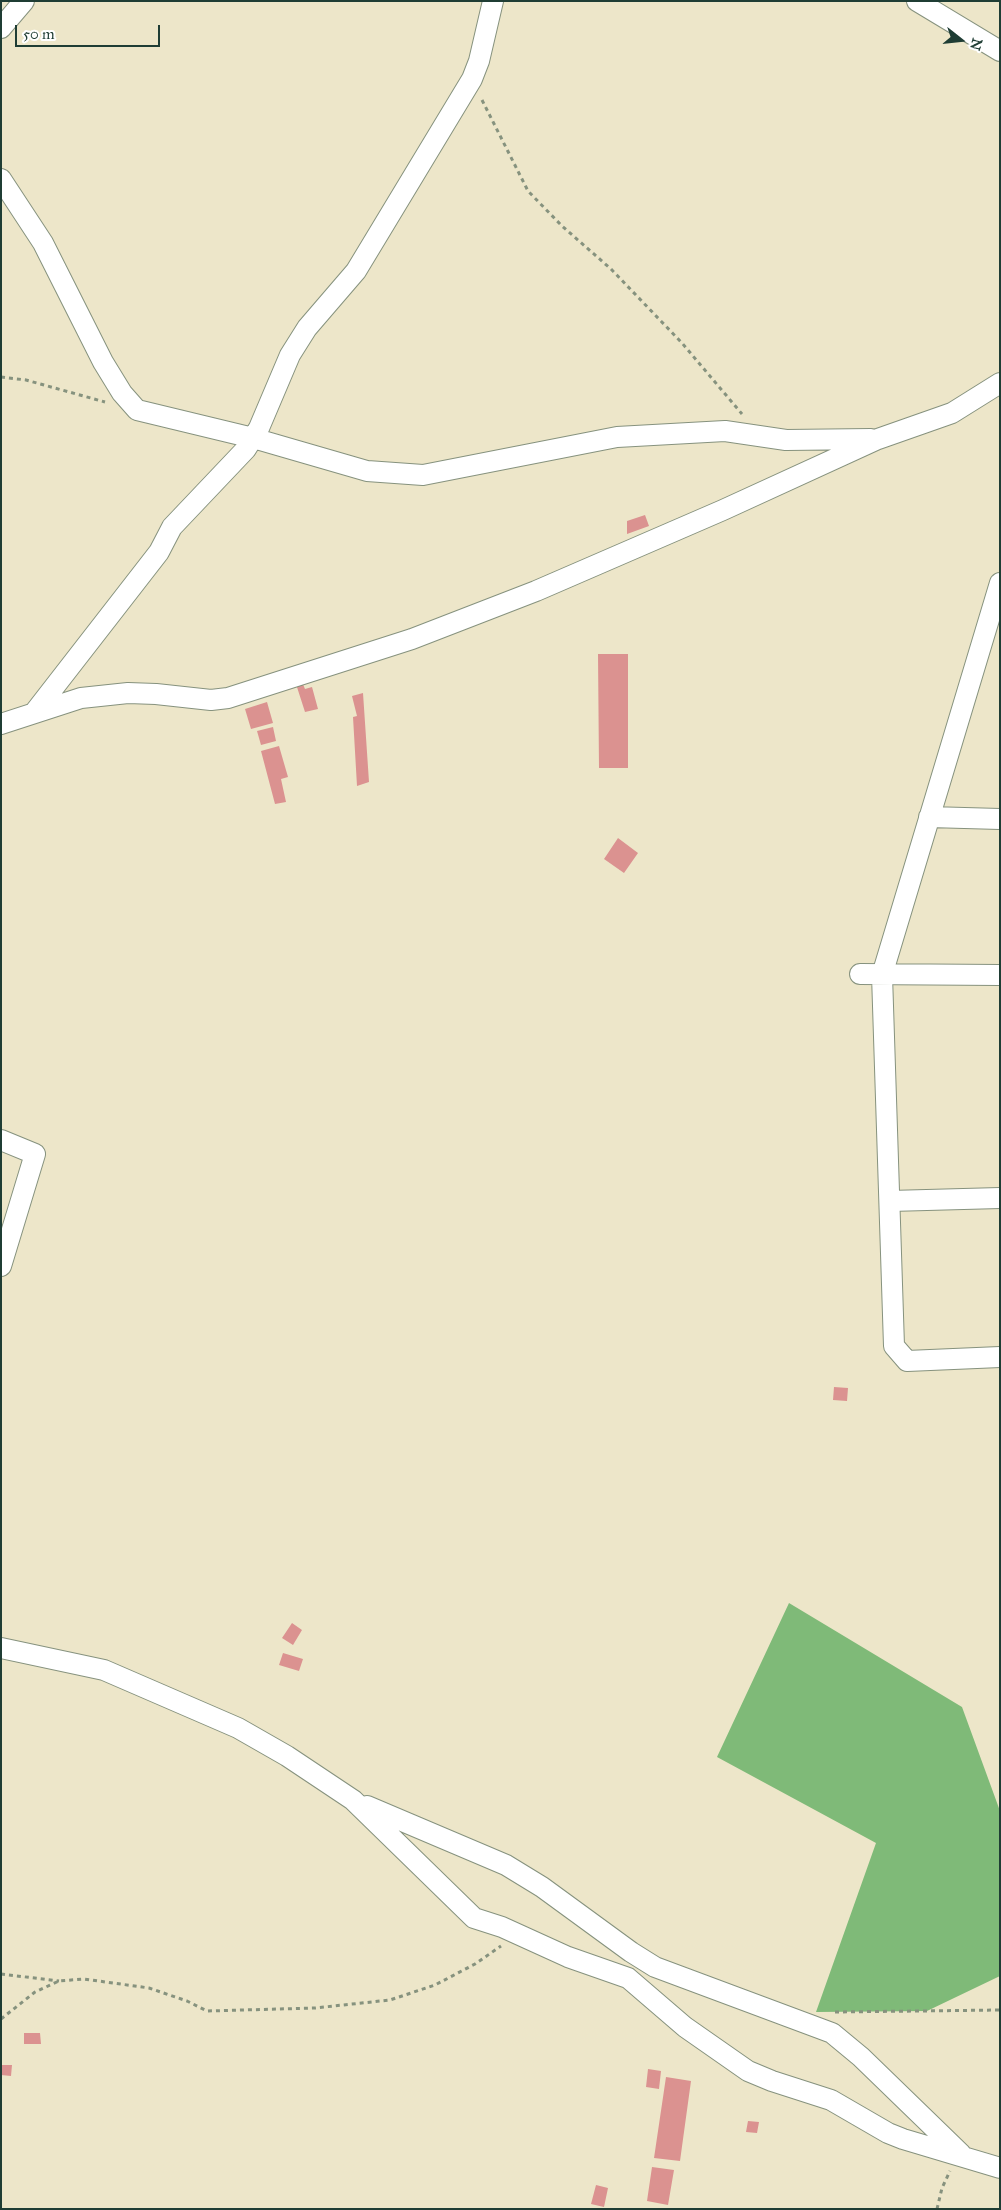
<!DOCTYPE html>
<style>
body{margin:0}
#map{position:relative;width:1001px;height:2210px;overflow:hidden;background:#ede6c9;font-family:"IM FELL Great Primer",serif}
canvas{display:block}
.frame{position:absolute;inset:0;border:2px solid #1f3d34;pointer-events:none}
.north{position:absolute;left:936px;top:15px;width:50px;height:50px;-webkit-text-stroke:4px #fff;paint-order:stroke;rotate:106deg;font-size:14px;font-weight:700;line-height:20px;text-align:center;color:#1f3d34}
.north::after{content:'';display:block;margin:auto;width:18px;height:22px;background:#1f3d34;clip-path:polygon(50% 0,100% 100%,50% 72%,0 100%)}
.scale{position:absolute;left:15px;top:25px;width:145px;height:22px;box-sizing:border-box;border:2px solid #1f3d34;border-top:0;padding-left:6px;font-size:15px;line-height:18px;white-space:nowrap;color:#1f3d34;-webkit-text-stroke:4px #fff;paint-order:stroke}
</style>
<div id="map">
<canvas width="1001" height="2210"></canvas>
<div class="frame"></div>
<div class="north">N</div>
<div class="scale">50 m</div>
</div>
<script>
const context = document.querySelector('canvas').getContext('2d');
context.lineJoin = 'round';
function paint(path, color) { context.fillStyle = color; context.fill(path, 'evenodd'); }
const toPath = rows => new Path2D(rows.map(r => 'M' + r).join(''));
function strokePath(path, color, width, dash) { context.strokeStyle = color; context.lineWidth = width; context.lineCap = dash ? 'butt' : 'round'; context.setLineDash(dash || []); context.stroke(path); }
const forest = toPath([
 [789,1603,962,1707,1000,1811,1000,1976,927,2011,816,2012,876,1843,717,1757]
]);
const building = toPath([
 [645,515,649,526,627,534,627,521],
 [598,654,628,654,628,768,599,768],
 [302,682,305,689,312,687,318,709,305,712,296,684],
 [363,693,369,782,357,786,353,717,357,716,352,696],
 [267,702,273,723,251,729,245,709],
 [273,727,276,741,261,745,257,731],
 [279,746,288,777,281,779,286,802,275,804,261,751],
 [618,838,638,853,624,873,604,859],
 [834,1387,848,1388,847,1401,833,1400],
 [292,1623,302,1630,293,1645,282,1638],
 [283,1653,303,1659,299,1671,279,1665],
 [24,2033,40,2033,41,2044,24,2044],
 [1,2065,12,2065,11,2076,1,2075],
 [648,2069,661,2071,659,2089,646,2087],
 [666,2077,691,2081,680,2161,654,2158],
 [748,2121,759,2122,757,2133,746,2132],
 [652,2167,674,2170,668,2205,647,2201],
 [596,2185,608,2188,604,2207,591,2204]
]);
const path = toPath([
 [482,100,528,191,562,226,611,269,682,343,742,414],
 [1,377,26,380,105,402],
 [1,1974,59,1981],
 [835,2012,1000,2010],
 [1,2019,35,1992,59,1981,84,1979,149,1988,187,2001,207,2011,315,2008,390,2000,435,1985,475,1964,501,1946],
 [937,2209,942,2188,950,2171]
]);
const minor = toPath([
 [917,1,1000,51],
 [1,28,24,1],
 [1,179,43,243,103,362,122,393,137,410,253,438,367,471,423,475,617,437,725,431,786,440,871,439],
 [1000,583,882,975,894,1346,907,1361,1000,1357],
 [34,713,159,552,172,527,246,449,259,428,290,355,307,328,356,271,472,79,479,61,493,1],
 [1,724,81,698,128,693,156,694,211,700,228,698,412,639,536,591,723,510,878,439,952,413,1000,383],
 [929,817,1000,819],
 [860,974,1000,975],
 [1,1140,35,1154,1,1266],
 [890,1201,1000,1198],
 [1,1648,104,1670,238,1728,287,1756,353,1800,474,1918,502,1927,568,1957,628,1978,685,2027,748,2071,772,2081,831,2100,888,2133,903,2139,1000,2168],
 [367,1806,506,1865,542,1887,631,1952,655,1967,832,2033,861,2057,961,2154]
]);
paint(forest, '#7fba78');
paint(building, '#db9290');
strokePath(minor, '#86927e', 22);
strokePath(path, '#86927e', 3, [4, 4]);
strokePath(minor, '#fff', 20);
</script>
